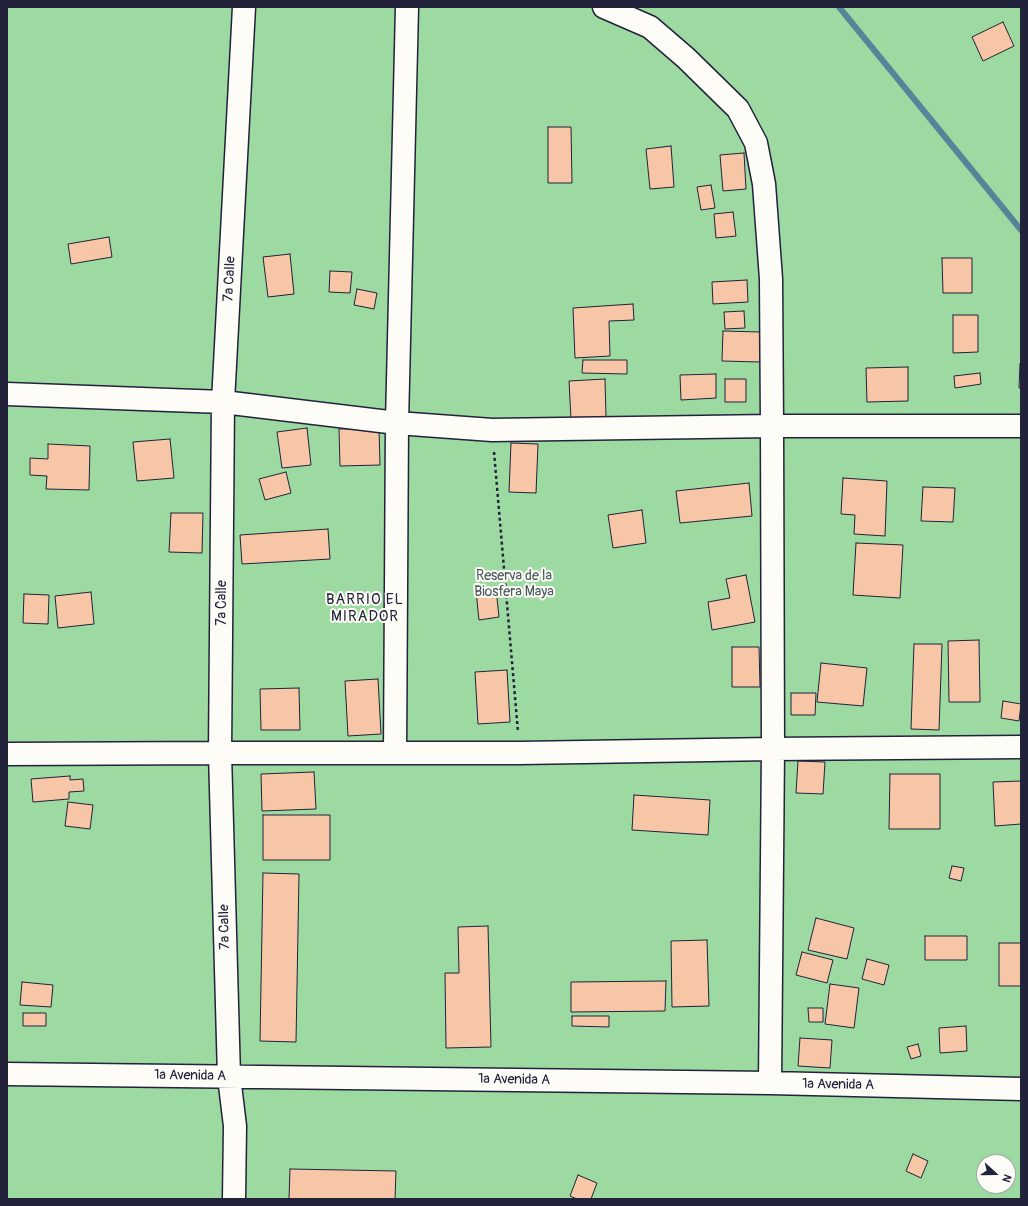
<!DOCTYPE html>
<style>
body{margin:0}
#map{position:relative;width:1028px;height:1206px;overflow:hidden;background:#fdfcf7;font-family:Pangolin,sans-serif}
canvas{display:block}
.frame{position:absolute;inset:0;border:8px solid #22223b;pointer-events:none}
.north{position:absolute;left:976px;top:1154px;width:40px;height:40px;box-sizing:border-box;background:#fdfcf7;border:1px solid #a5a5ac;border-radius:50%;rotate:111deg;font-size:11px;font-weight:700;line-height:16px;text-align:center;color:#22223b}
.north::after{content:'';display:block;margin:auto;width:14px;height:18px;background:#22223b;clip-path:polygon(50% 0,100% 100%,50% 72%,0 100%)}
</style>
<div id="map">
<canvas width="1028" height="1206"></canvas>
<div class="frame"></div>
<div class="north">N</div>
</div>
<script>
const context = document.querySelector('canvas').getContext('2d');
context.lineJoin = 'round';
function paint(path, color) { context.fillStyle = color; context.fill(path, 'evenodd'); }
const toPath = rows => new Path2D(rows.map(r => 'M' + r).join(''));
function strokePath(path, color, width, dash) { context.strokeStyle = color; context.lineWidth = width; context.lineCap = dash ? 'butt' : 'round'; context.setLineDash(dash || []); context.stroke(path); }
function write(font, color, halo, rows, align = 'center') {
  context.font = font + ' Pangolin,sans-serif'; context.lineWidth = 4; context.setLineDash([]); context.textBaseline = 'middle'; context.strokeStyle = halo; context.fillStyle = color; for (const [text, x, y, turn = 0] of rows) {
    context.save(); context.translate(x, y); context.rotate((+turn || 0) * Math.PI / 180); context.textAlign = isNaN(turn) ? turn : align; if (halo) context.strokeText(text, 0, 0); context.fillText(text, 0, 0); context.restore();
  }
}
const green = toPath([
 [7,7,1021,7,1021,1199,7,1199],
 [984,1162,1008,1162,1008,1186,984,1186]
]);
const stream = toPath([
 [839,7,1021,230]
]);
const building = toPath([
 [1003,22,1014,46,983,61,972,37,1003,22],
 [548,127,571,127,572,183,548,183,548,127],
 [671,146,674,187,650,189,646,149,671,146],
 [744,153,746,189,723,191,720,155,744,153],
 [711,185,715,208,701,210,697,187,711,185],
 [733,212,736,236,716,238,714,214,733,212],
 [109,237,112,257,71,264,68,244,109,237],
 [290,254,294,294,268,297,263,257,290,254],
 [942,258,972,258,972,293,943,293,942,258],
 [330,271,352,272,350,293,329,292,330,271],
 [747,280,748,302,713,304,712,282,747,280],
 [357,289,377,293,374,309,354,305,357,289],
 [633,304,634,320,609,321,610,356,575,358,573,308,633,304],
 [744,311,745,328,725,329,724,312,744,311],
 [953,315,978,315,978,352,953,353,953,315],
 [723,331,760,332,760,362,722,361,723,331],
 [583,360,627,360,627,374,582,373,583,360],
 [1020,364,1021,364,1021,388,1019,388,1020,364],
 [908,367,908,401,867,402,866,368,908,367],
 [980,373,981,384,955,388,954,376,980,373],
 [716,374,716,398,681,400,680,375,716,374],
 [605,379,606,417,571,419,569,381,605,379],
 [725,379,746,379,746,402,725,402,725,379],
 [307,428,311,465,282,468,277,432,307,428],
 [379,428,380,465,340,466,339,429,379,428],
 [170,439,174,478,137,481,133,442,170,439],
 [511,443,538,444,536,493,509,492,511,443],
 [48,444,90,446,89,490,46,489,47,476,30,475,30,458,48,459,48,444],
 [286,472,291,493,265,500,259,479,286,472],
 [843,478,887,481,885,536,854,534,855,515,841,514,843,478],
 [749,483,752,516,680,523,676,491,749,483],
 [923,487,955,488,953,522,921,521,923,487],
 [642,510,646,543,613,548,608,515,642,510],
 [171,513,203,513,202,553,169,552,171,513],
 [328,529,330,559,242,564,240,535,328,529],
 [856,543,903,545,900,598,853,595,856,543],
 [746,575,755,622,712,630,708,602,730,598,726,579,746,575],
 [496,589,499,617,479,620,476,591,496,589],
 [91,592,94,624,58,628,55,596,91,592],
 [24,594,49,595,48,624,23,623,24,594],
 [979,640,980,702,949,702,948,641,979,640],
 [914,644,942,644,939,730,911,729,914,644],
 [732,647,759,647,760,687,732,687,732,647],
 [821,663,867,668,863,706,817,702,821,663],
 [507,670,510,722,478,724,475,672,507,670],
 [378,679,381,734,348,736,345,681,378,679],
 [299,688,300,730,261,730,260,689,299,688],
 [791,693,816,693,815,715,791,715,791,693],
 [1003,701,1021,704,1019,721,1001,718,1003,701],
 [798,761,825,762,823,794,796,793,798,761],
 [314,772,316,809,262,811,261,774,314,772],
 [890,774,940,774,940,829,889,829,890,774],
 [70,776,70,780,83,779,84,791,69,792,69,799,33,802,31,779,70,776],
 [1021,781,1021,824,995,826,993,782,1021,781],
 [634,795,710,800,708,835,632,830,634,795],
 [68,802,93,805,90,829,65,826,68,802],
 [263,815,330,815,330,860,263,860,263,815],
 [952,866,964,868,961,881,949,878,952,866],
 [263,873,299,874,296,1042,260,1041,263,873],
 [816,918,854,928,847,959,808,950,816,918],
 [488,926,491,1047,446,1048,445,973,459,973,458,927,488,926],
 [925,936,967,936,967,960,925,960,925,936],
 [707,940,709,1006,672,1007,671,941,707,940],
 [999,943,1021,943,1021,986,999,986,999,943],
 [802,952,833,960,827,983,796,975,802,952],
 [867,959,889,965,884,985,862,979,867,959],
 [666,981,665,1011,571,1012,571,982,666,981],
 [22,982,53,985,51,1007,20,1005,22,982],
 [830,984,859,988,854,1028,825,1024,830,984],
 [808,1008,823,1008,823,1022,809,1022,808,1008],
 [23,1013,46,1013,46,1026,23,1026,23,1013],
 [572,1016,609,1016,609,1027,572,1026,572,1016],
 [966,1026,967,1051,940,1053,939,1028,966,1026],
 [800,1038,832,1040,830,1068,798,1066,800,1038],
 [918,1044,921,1056,911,1059,907,1047,918,1044],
 [913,1154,928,1161,921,1178,906,1171,913,1154],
 [290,1169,396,1171,395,1199,289,1199,290,1169],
 [578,1175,597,1183,591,1199,577,1199,570,1196,578,1175]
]);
const path = toPath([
 [494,452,518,732]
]);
const street = toPath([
 [604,7,650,27,686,58,738,109,756,143,764,184,771,279,772,426,773,749,770,1083],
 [7,394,223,402,397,423,492,430,772,426,1021,426],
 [395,753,397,423,407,7],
 [7,754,220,753,520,753,773,749,1021,747],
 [7,1074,770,1083,1021,1089],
 [234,1199,235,1126,229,1077,220,753,223,402,244,7]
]);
const streetNames = [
 ["7a Calle",230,279,-87],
 ["7a Calle",222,603,-90],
 ["7a Calle",225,927,-91],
 ["1a Avenida A",190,1076,1],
 ["1a Avenida A",514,1080,1],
 ["1a Avenida A",838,1085,1]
];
const parkNames = [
 ["Reserva de la",514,576],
 ["Biosfera Maya",514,592]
];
const neighbourhoodNames = [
 ["BARRIO EL",365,600],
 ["MIRADOR",365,617]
];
paint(green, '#9cdaa2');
strokePath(stream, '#568499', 6);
paint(building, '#f6c6a6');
strokePath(building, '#22223b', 1);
strokePath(street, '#22223b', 25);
strokePath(path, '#22223b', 2.5, [3, 3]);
strokePath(street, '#fdfcf7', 22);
write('14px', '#22223b', '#fdfcf7', streetNames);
write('14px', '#47595a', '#fdfcf7', parkNames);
context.letterSpacing = '1px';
write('15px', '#22223b', '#fdfcf7', neighbourhoodNames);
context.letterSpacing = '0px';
</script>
